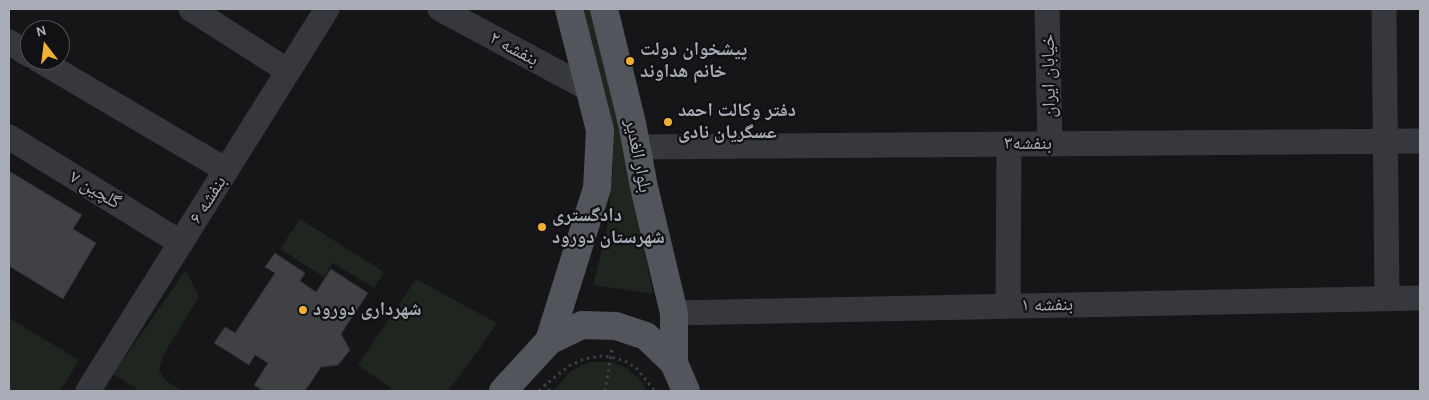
<!DOCTYPE html>
<meta charset="utf-8">
<style>
body{margin:0}
#map{position:relative;width:1429px;height:400px;overflow:hidden;background:#161618;font-family:Karla,sans-serif}
canvas{display:block}
.frame{position:absolute;inset:0;border:10px solid #a8adb8;pointer-events:none}
.north{position:absolute;left:20px;top:20px;width:50px;height:50px;box-sizing:border-box;background:#111113;border:1px solid #4d4f55;border-radius:50%;rotate:345deg;font-size:14px;font-weight:700;line-height:20px;text-align:center;color:#a8adb8}
.north::after{content:'';display:block;margin:auto;width:18px;height:22px;background:#f2b134;clip-path:polygon(50% 0,100% 100%,50% 72%,0 100%)}
</style>
<div id="map">
<canvas width="1429" height="400"></canvas>
<div class="frame"></div>
<div class="north">N</div>
</div>
<script>
const context = document.querySelector('canvas').getContext('2d');
context.lineJoin = 'round';
function paint(path, color) { context.fillStyle = color; context.fill(path, 'evenodd'); }
const toPath = rows => new Path2D(rows.map(r => 'M' + r).join(''));
function strokePath(path, color, width, dash) { context.strokeStyle = color; context.lineWidth = width; context.lineCap = dash ? 'butt' : 'round'; context.setLineDash(dash || []); context.stroke(path); }
function write(font, color, halo, rows, align = 'center') {
  context.font = font + ' Karla,"Noto Naskh Arabic",sans-serif'; context.lineWidth = 4.5; context.setLineDash([]); context.textBaseline = 'middle'; context.strokeStyle = halo; context.fillStyle = color; for (const [text, x, y, turn = 0] of rows) {
    context.save(); context.translate(x, y); context.rotate((+turn || 0) * Math.PI / 180); context.textAlign = isNaN(turn) ? turn : align; if (halo) context.strokeText(text, 0, 0); context.fillText(text, 0, 0); context.restore();
  }
}
const green = toPath([
 [583,9,592,9,619,112,637,211,653,294,593,285,607,229,613,169,608,119],
 [300,219,384,272,374,288,333,263,324,277,280,249],
 [186,270,199,297,163,355,159,371,166,381,183,391,140,391,113,374],
 [416,279,497,323,460,376,446,391,395,391,358,365],
 [9,318,79,360,60,391,9,391],
 [590,362,610,362,627,368,643,383,646,391,553,391,571,371]
]);
const building = toPath([
 [9,171,82,215,73,229,96,243,63,299,9,266,9,171],
 [275,253,305,273,300,281,316,292,331,269,368,293,341,334,350,350,338,365,321,367,305,391,263,391,254,385,268,363,255,355,249,365,214,343,225,327,235,333,275,273,265,267,275,253]
]);
const path = toPath([
 [544,384,550,391],
 [539,391,556,376,569,366,584,359,601,356,611,357,625,361,636,368,655,391],
 [605,391,612,349]
]);
const minor = toPath([
 [191,9,288,71],
 [440,9,589,89],
 [1047,9,1050,144],
 [1384,9,1387,298],
 [9,42,30,55],
 [39,60,226,170],
 [9,137,181,243],
 [636,147,1420,141],
 [1008,306,1009,144],
 [674,313,1420,298],
 [88,391,327,9]
]);
const major = toPath([
 [604,9,632,123,644,187,674,313,674,363],
 [549,341,597,188,600,130,569,9],
 [503,391,549,341,582,325,616,326,646,336,674,363,686,391]
]);
const markers = [
 [630,61,5,"#f2b134"],
 [668,122,5,"#f2b134"],
 [542,227,5,"#f2b134"],
 [303,310,5,"#f2b134"]
];
const streetNames = [
 ["بنفشه ۲",514,49,28],
 ["خیابان ایران",1049,76,-91],
 ["بنفشه۳",1028,144],
 ["بلوار الغدیر",638,156,79],
 ["گلچین ۷",95,190,31],
 ["بنفشه ۶",208,200,-58],
 ["بنفشه ۱",1047,305,-1]
];
const poiNames = [
 ["پیشخوان دولت",640,50],
 ["خانم هداوند",640,72],
 ["دفتر وکالت احمد",678,111],
 ["عسگریان نادی",678,133],
 ["دادگستری",552,216],
 ["شهرستان دورود",552,238],
 ["شهرداری دورود",313,310]
];
paint(green, '#1e261f');
paint(building, '#404145');
strokePath(building, '#303034', 1);
strokePath(path, '#3d3f44', 3, [2.5, 4]);
strokePath(minor, '#37383d', 25);
strokePath(major, '#53555c', 28);
for (const [x, y, r, color] of markers) { const dot = new Path2D(); dot.arc(x, y, r, 0, 2 * Math.PI); context.fillStyle = color; context.fill(dot); strokePath(dot, '#111113', 2); }
write('19px', '#a8adb8', '#111113', streetNames);
write('bold 19px', '#a8adb8', '#111113', poiNames, 'left');
</script>
